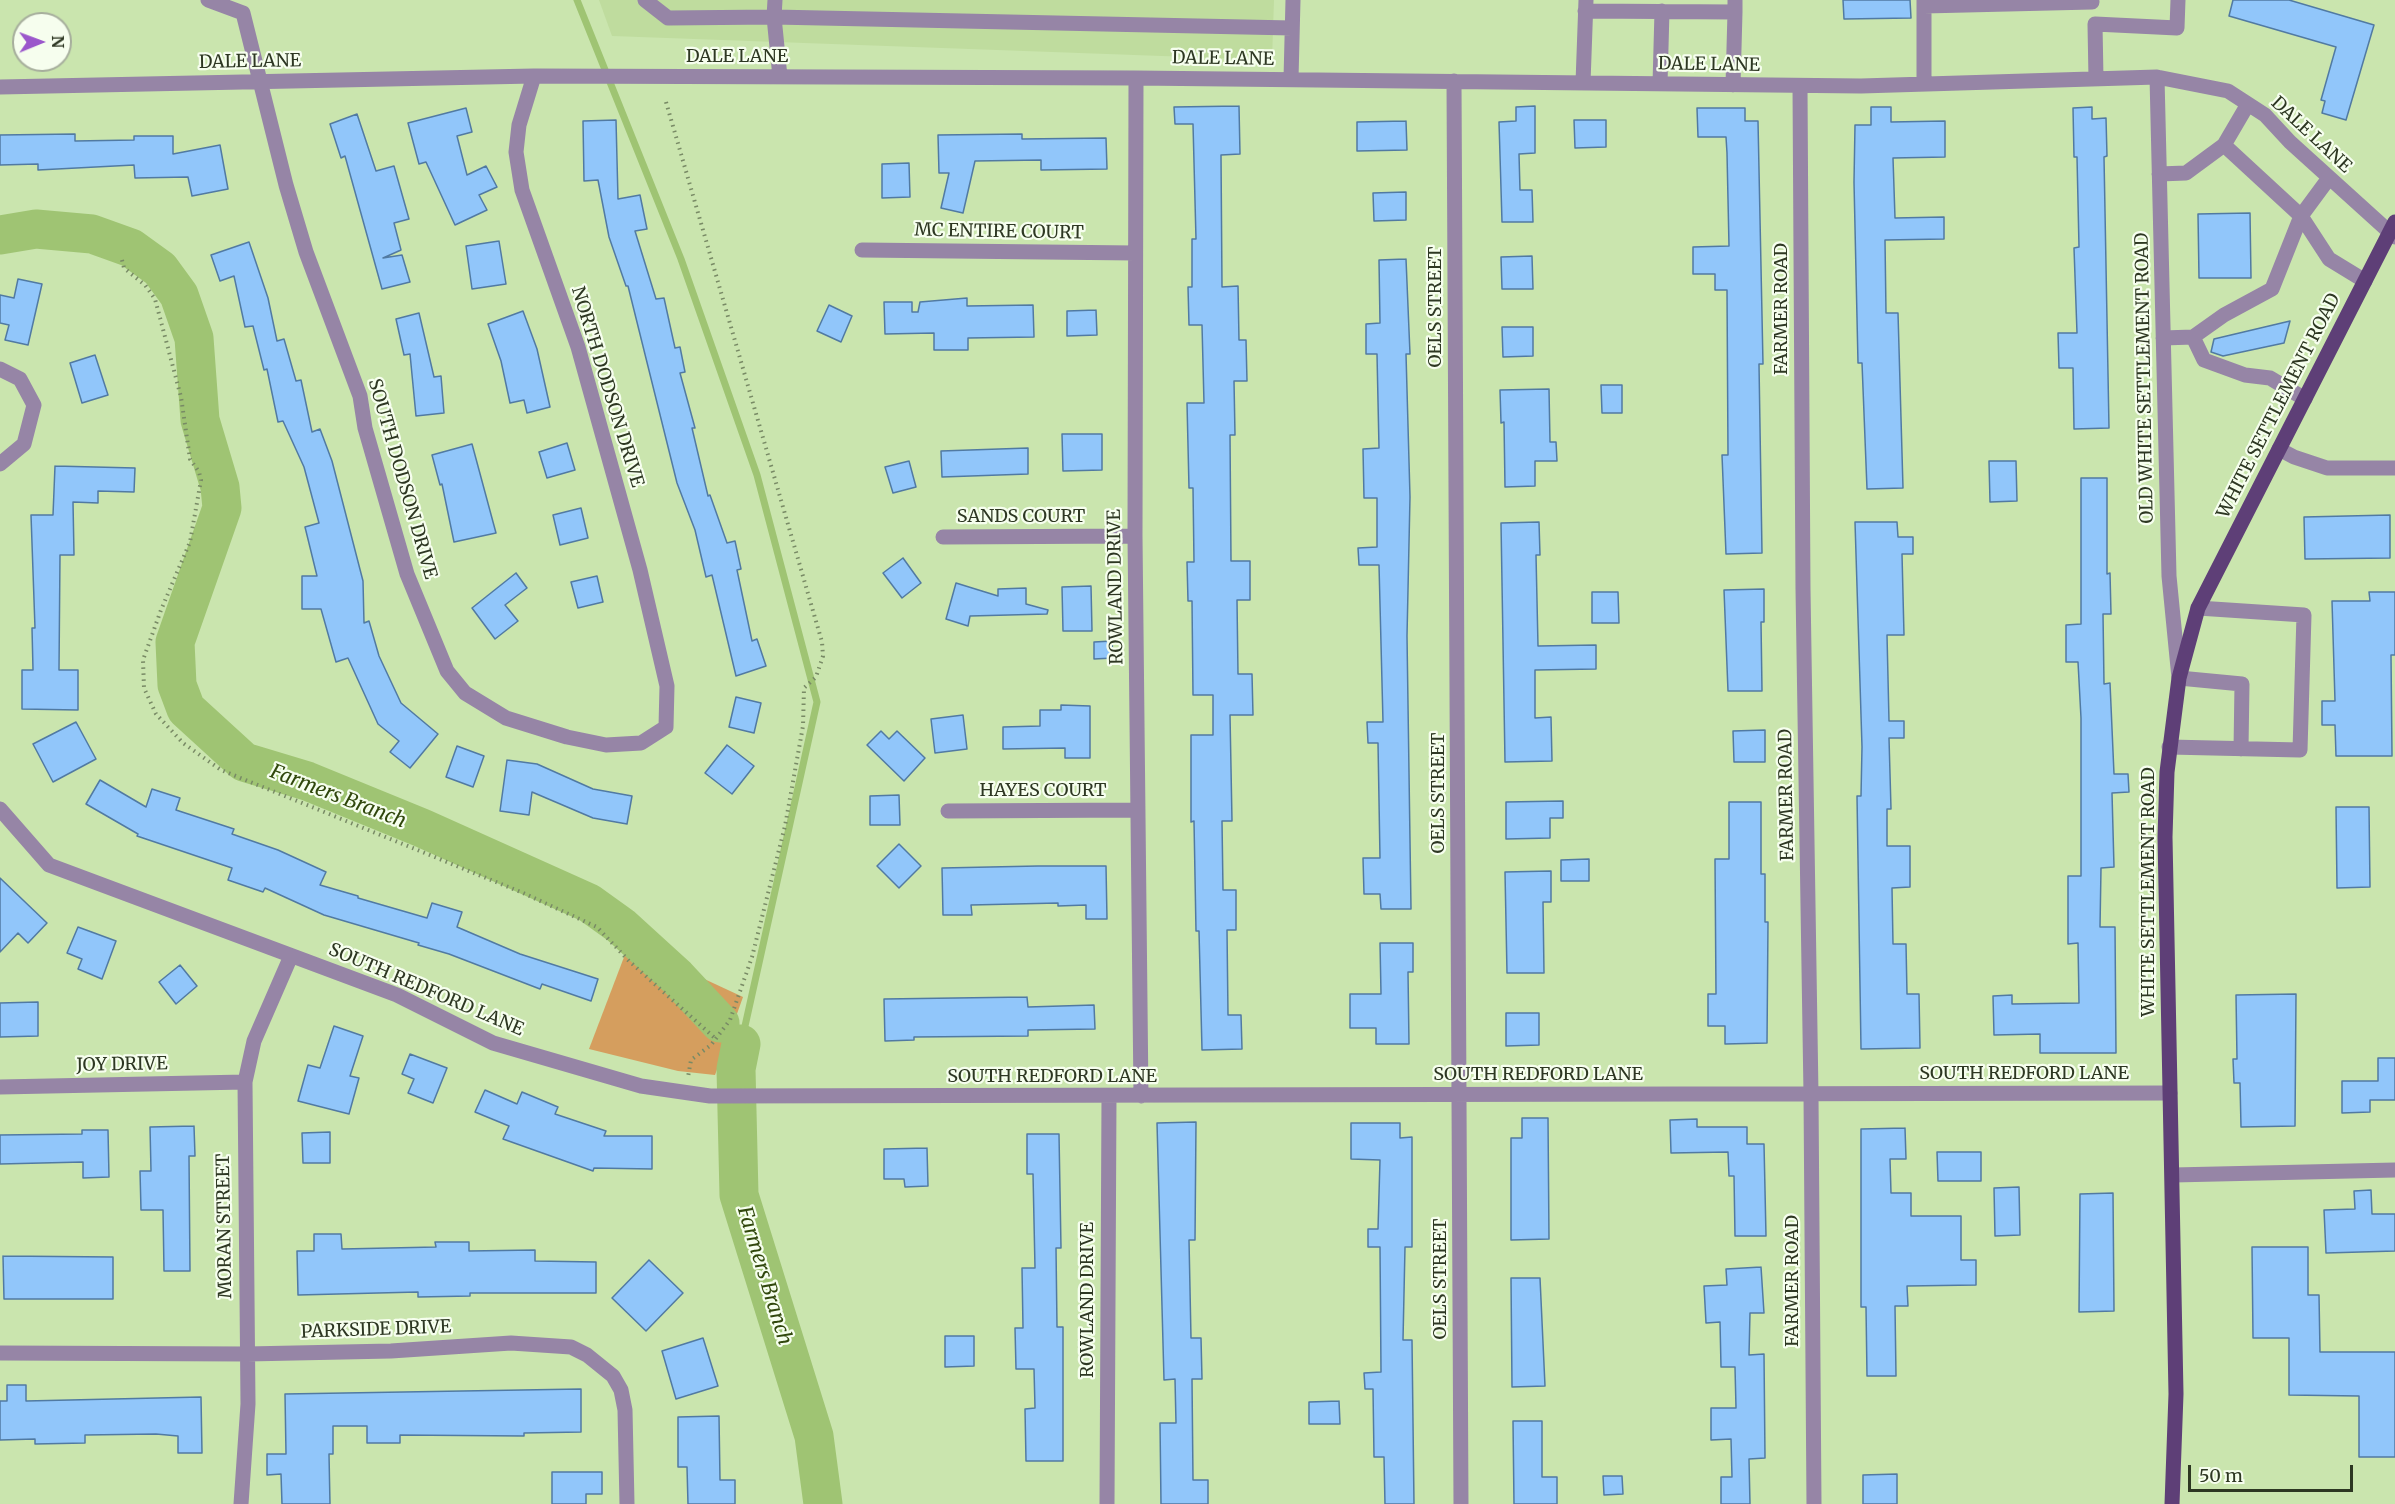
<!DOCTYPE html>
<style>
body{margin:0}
#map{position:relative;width:2395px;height:1504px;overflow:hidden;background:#cae5ae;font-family:Merriweather,serif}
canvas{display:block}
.north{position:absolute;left:12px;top:12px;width:60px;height:60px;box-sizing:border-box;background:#f6feee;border:2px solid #a6ae9c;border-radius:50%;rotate:89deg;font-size:16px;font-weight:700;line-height:24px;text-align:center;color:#2d3722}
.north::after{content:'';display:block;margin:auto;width:21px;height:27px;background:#9b57cb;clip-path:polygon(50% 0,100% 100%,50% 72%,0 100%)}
.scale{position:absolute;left:2188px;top:1465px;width:165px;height:27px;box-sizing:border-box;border:3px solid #2d3722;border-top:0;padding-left:8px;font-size:18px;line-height:21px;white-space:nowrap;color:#2d3722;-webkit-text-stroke:4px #f6feee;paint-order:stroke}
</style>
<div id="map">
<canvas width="2395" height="1504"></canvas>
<div class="north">N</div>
<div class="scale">50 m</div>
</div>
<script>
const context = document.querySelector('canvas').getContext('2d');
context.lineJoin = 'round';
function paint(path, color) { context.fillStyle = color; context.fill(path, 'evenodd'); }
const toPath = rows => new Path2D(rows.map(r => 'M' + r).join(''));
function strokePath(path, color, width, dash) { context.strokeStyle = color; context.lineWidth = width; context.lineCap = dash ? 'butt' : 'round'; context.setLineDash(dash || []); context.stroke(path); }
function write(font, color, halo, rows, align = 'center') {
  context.font = font + ' Merriweather,serif'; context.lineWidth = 4.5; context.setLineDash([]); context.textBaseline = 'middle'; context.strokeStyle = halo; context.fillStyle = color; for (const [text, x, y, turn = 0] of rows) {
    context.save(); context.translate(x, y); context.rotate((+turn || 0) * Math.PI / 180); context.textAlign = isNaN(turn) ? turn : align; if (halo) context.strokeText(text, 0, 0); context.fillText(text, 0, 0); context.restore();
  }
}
const built = toPath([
 [599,0,1274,0,1272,60,612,36]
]);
const green = toPath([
 [629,944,743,997,715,1075,678,1071,589,1049]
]);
const stream = toPath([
 [577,0,681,259,757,475,817,702,741,1044],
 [729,1030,741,1044]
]);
const river = toPath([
 [0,235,36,229,92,234,131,248,160,269,179,295,194,338,200,420,220,487,222,508,175,642,177,685,186,709,244,762,307,781,422,828,589,903,621,926,677,977,720,1023],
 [741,1044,736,1069,739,1195,814,1436,823,1504]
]);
const building = toPath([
 [1843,0,1910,0,1911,18,1844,19,1843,0],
 [2233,0,2289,0,2374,25,2346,120,2322,113,2325,101,2321,100,2336,47,2229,16,2233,0],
 [1239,106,1240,154,1221,155,1222,287,1238,286,1239,340,1246,340,1247,381,1234,381,1235,435,1230,435,1231,561,1250,561,1250,600,1237,600,1238,674,1252,674,1253,715,1230,715,1232,821,1222,821,1223,890,1236,890,1236,930,1227,930,1228,1015,1241,1015,1242,1049,1202,1050,1199,931,1196,931,1194,821,1191,822,1191,735,1213,735,1213,695,1193,695,1192,601,1188,601,1187,562,1194,562,1193,488,1189,488,1187,403,1204,403,1202,325,1189,325,1188,287,1192,287,1192,239,1196,239,1193,124,1175,124,1174,107,1239,106],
 [1535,106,1535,153,1519,154,1520,190,1532,190,1533,222,1502,222,1499,122,1516,121,1516,107,1535,106],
 [1871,107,1891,107,1891,122,1945,121,1945,157,1893,158,1895,218,1944,217,1944,239,1885,240,1886,313,1898,313,1903,488,1867,489,1862,363,1858,363,1854,182,1855,125,1871,125,1871,107],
 [2092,107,2092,119,2106,118,2107,156,2104,157,2109,428,2074,429,2073,368,2059,368,2058,333,2077,333,2074,248,2079,247,2077,157,2074,157,2073,108,2092,107],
 [466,108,472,132,457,136,467,175,486,166,497,187,479,195,487,210,455,225,426,162,419,164,408,123,466,108],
 [1697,108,1745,108,1745,121,1758,121,1763,364,1759,364,1762,553,1726,554,1722,455,1728,455,1727,290,1715,290,1715,274,1693,274,1693,247,1729,246,1727,153,1726,137,1698,137,1697,108],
 [357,114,376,171,394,166,409,219,394,223,401,250,383,258,402,255,410,282,382,289,345,156,341,158,330,124,357,114],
 [616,120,618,199,640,195,647,229,635,231,656,299,664,298,675,348,680,347,685,372,680,373,695,428,692,428,708,496,710,495,727,543,735,541,741,569,737,570,752,641,757,639,766,666,736,676,712,575,706,577,695,530,677,483,628,286,626,286,609,237,598,180,584,181,583,121,616,120],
 [1574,120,1606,120,1606,147,1575,148,1574,120],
 [1406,121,1407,150,1357,151,1357,122,1406,121],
 [75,134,75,141,134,140,134,136,173,136,173,154,220,145,228,189,192,196,188,177,135,178,134,165,38,170,38,164,0,165,0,135,75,134],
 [1022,134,1022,139,1106,138,1107,169,1041,170,1041,160,975,161,963,213,941,208,949,173,939,173,938,135,1022,134],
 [909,163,910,197,882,198,882,164,909,163],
 [1406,192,1406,220,1374,221,1373,193,1406,192],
 [2250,213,2251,278,2199,278,2198,214,2250,213],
 [499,241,506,284,472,289,466,246,499,241],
 [249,242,268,298,277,341,284,339,296,381,301,380,312,432,320,429,332,461,363,581,364,623,369,621,379,656,401,703,438,734,410,768,390,752,399,741,378,724,348,658,336,662,321,609,302,609,302,576,317,576,305,527,319,523,304,467,283,421,278,422,267,369,264,370,253,326,245,327,234,276,220,281,211,255,249,242],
 [1532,256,1533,289,1502,289,1501,257,1532,256],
 [1406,259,1410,354,1406,354,1410,497,1407,636,1411,909,1381,909,1380,894,1364,894,1363,858,1380,858,1378,743,1368,743,1367,722,1383,722,1379,565,1359,565,1358,548,1377,547,1377,498,1364,498,1363,449,1379,448,1377,354,1366,354,1366,324,1380,323,1379,260,1406,259],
 [18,279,42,284,28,345,5,340,9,325,0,323,0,295,14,298,18,279],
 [967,298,967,306,1033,305,1034,337,968,338,968,350,934,350,934,333,885,334,884,302,912,302,912,312,918,312,920,302,967,298],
 [829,305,852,316,841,342,817,331,829,305],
 [1096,310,1097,335,1067,336,1067,311,1096,310],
 [523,311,537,349,550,407,527,413,524,400,510,403,501,361,488,324,523,311],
 [419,313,434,377,441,376,444,413,416,416,410,354,404,355,396,319,419,313],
 [2290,321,2284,343,2223,356,2211,352,2214,339,2290,321],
 [1502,327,1533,327,1533,356,1503,357,1502,327],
 [95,355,108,395,82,403,70,363,95,355],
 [1601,385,1622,385,1622,413,1602,413,1601,385],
 [1549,389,1550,442,1556,442,1557,461,1535,461,1535,486,1505,487,1504,422,1501,423,1500,390,1549,389],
 [1062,434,1102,434,1102,470,1063,471,1062,434],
 [567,443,575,470,547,478,539,452,567,443],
 [472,444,496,533,454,542,442,484,440,485,432,455,472,444],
 [1028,448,1028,474,942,477,941,451,1028,448],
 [909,461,916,487,893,493,885,467,909,461],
 [1989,461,2016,461,2017,501,1990,502,1989,461],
 [55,466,135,468,134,492,98,491,98,503,73,502,74,555,60,555,59,670,78,670,78,710,22,709,22,670,33,670,32,628,35,628,31,515,53,515,55,466],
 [2081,478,2107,478,2107,574,2110,573,2111,614,2103,614,2104,684,2110,683,2114,774,2128,774,2129,792,2112,793,2114,867,2101,868,2100,927,2115,927,2116,1053,2040,1053,2040,1034,1994,1035,1993,996,2012,995,2012,1004,2079,1003,2078,943,2068,944,2068,876,2081,876,2081,718,2078,662,2066,662,2066,625,2081,624,2081,478],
 [581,508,588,538,560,545,553,515,581,508],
 [2390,515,2390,558,2305,559,2304,517,2390,515],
 [1539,522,1540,555,1536,555,1538,646,1596,645,1596,669,1535,670,1535,718,1551,717,1552,761,1505,762,1501,523,1539,522],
 [1855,522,1897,522,1898,537,1913,537,1913,554,1902,554,1904,635,1887,635,1889,721,1904,721,1904,738,1889,738,1891,809,1887,809,1887,846,1910,846,1910,887,1892,888,1893,944,1906,944,1907,994,1919,994,1920,1048,1861,1049,1857,796,1861,796,1862,747,1855,522],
 [903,558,921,583,902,598,883,573,903,558],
 [516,573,527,588,505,605,518,621,495,639,472,608,516,573],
 [597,576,603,602,578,608,571,582,597,576],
 [956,583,998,596,998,589,1026,588,1026,604,1048,610,1047,614,970,616,968,626,946,619,956,583],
 [1091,586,1092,631,1063,631,1062,587,1091,586],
 [1764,589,1764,622,1761,622,1762,691,1728,691,1724,590,1764,589],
 [1592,592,1618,592,1619,623,1592,623,1592,592],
 [2369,592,2395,592,2395,655,2391,655,2392,756,2336,756,2335,725,2322,725,2322,701,2335,701,2332,601,2370,601,2369,592],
 [1112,641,1113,658,1094,659,1094,642,1112,641],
 [736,697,761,703,754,733,729,727,736,697],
 [1061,705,1090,706,1090,758,1065,758,1065,748,1003,749,1003,727,1040,726,1040,710,1061,710,1061,705],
 [963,715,967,749,935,753,931,719,963,715],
 [76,722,96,759,53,782,33,744,76,722],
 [1765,730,1765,762,1734,762,1733,731,1765,730],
 [881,731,889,739,897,731,925,758,904,781,867,745,881,731],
 [727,745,754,766,732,794,705,773,727,745],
 [457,746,484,756,473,787,446,777,457,746],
 [507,760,537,764,593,789,632,796,627,824,593,818,532,792,529,815,500,811,507,760],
 [100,780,146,807,152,789,180,798,176,810,234,829,232,834,278,850,326,872,320,885,358,896,358,898,427,918,432,903,462,912,457,927,520,954,598,979,591,1001,542,984,540,989,449,954,418,945,419,943,324,915,265,888,263,892,228,880,232,868,137,836,138,834,86,804,100,780],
 [899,795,900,825,870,825,870,796,899,795],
 [1563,801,1563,818,1550,818,1550,838,1506,839,1506,802,1563,801],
 [1729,802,1761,802,1761,874,1765,874,1765,922,1768,922,1767,1043,1725,1044,1725,1026,1708,1026,1708,994,1716,994,1715,859,1729,859,1729,802],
 [2336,807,2369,807,2370,887,2337,888,2336,807],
 [899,844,921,866,899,888,877,866,899,844],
 [1589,859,1589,881,1561,881,1561,860,1589,859],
 [1038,866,1106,866,1107,919,1086,919,1086,905,1058,906,1058,903,971,905,972,915,943,915,942,868,1038,866],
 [1551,871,1551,902,1543,902,1544,973,1507,973,1505,872,1551,871],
 [0,878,47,923,28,943,18,933,0,952,0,878],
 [78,927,116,941,102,979,78,969,82,959,67,953,78,927],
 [1380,943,1413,943,1413,972,1408,972,1409,1044,1376,1044,1376,1028,1350,1028,1350,994,1381,994,1380,943],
 [180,965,197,986,176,1004,159,982,180,965],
 [2296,994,2295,1126,2241,1127,2240,1083,2234,1083,2233,1059,2237,1059,2236,995,2296,994],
 [1027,997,1028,1007,1094,1005,1095,1029,1028,1030,1028,1036,914,1037,914,1040,885,1041,884,999,1027,997],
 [38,1002,38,1036,0,1037,0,1003,38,1002],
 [1506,1013,1539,1013,1539,1045,1506,1046,1506,1013],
 [334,1026,363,1036,350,1076,359,1078,349,1114,298,1101,308,1065,320,1068,334,1026],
 [410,1054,447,1068,433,1103,408,1093,414,1079,402,1074,410,1054],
 [2378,1058,2395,1058,2395,1100,2370,1100,2370,1112,2342,1113,2342,1081,2378,1081,2378,1058],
 [485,1090,517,1104,522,1092,558,1107,555,1114,606,1131,604,1136,652,1136,652,1169,594,1168,593,1171,503,1139,509,1126,475,1112,485,1090],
 [1522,1118,1548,1118,1549,1239,1511,1240,1511,1138,1522,1138,1522,1118],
 [1697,1119,1697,1127,1747,1127,1747,1144,1764,1144,1766,1236,1735,1236,1734,1176,1729,1176,1728,1152,1671,1153,1670,1120,1697,1119],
 [1196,1122,1195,1240,1189,1240,1191,1338,1201,1338,1202,1379,1192,1379,1193,1480,1208,1480,1208,1504,1161,1504,1160,1423,1176,1423,1175,1379,1164,1380,1157,1123,1196,1122],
 [1351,1123,1400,1123,1400,1138,1412,1137,1412,1247,1405,1247,1403,1340,1412,1340,1414,1504,1385,1504,1384,1457,1374,1457,1373,1389,1365,1389,1364,1373,1381,1372,1380,1247,1368,1247,1368,1229,1378,1229,1380,1160,1351,1159,1351,1123],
 [194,1126,195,1156,189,1156,190,1271,164,1271,163,1210,141,1210,140,1171,151,1171,150,1127,194,1126],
 [1905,1128,1906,1159,1890,1159,1891,1193,1911,1193,1911,1216,1961,1216,1961,1260,1976,1260,1976,1285,1907,1286,1908,1306,1895,1306,1896,1376,1867,1376,1866,1307,1861,1307,1861,1129,1905,1128],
 [82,1130,108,1130,109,1177,83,1178,83,1162,0,1164,0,1135,82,1134,82,1130],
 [330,1132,330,1163,303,1163,302,1133,330,1132],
 [1027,1134,1059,1134,1061,1248,1056,1248,1057,1327,1063,1327,1063,1461,1026,1461,1025,1409,1035,1408,1034,1369,1016,1369,1015,1328,1023,1328,1022,1268,1035,1268,1033,1174,1027,1174,1027,1134],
 [927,1148,928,1186,905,1187,904,1179,884,1179,884,1149,927,1148],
 [1937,1152,1981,1152,1981,1181,1938,1181,1937,1152],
 [2019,1187,2020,1235,1995,1236,1994,1188,2019,1187],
 [2371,1190,2372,1214,2395,1214,2395,1251,2326,1253,2324,1210,2355,1209,2354,1191,2371,1190],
 [2113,1193,2114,1311,2079,1312,2080,1194,2113,1193],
 [314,1234,341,1234,342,1249,436,1247,435,1242,469,1242,469,1251,535,1250,535,1261,596,1262,596,1293,470,1293,470,1296,418,1297,418,1292,298,1295,297,1251,314,1251,314,1234],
 [2252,1247,2308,1247,2308,1295,2319,1295,2320,1352,2395,1352,2395,1457,2359,1457,2359,1396,2289,1395,2289,1338,2253,1338,2252,1247],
 [3,1256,113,1257,113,1299,4,1299,3,1256],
 [649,1260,683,1293,646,1331,612,1298,649,1260],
 [1761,1267,1764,1313,1750,1313,1749,1355,1764,1354,1765,1458,1749,1459,1750,1504,1721,1504,1721,1477,1732,1477,1731,1439,1711,1440,1711,1408,1736,1408,1735,1367,1721,1367,1720,1322,1706,1323,1704,1286,1727,1285,1726,1269,1761,1267],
 [1511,1278,1540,1278,1545,1386,1512,1387,1511,1278],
 [945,1336,974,1336,974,1366,945,1367,945,1336],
 [703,1338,718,1386,676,1399,662,1351,703,1338],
 [7,1385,26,1385,26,1401,201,1397,202,1453,178,1453,178,1436,156,1434,85,1435,85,1443,35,1444,35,1439,0,1440,0,1401,7,1401,7,1385],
 [581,1389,581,1432,524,1433,524,1436,400,1435,400,1443,367,1443,367,1426,333,1426,333,1454,329,1454,330,1504,282,1504,281,1474,267,1475,267,1454,286,1454,285,1394,581,1389],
 [1339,1401,1340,1424,1309,1424,1309,1402,1339,1401],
 [719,1416,720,1480,735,1480,735,1504,688,1504,687,1467,678,1467,678,1417,719,1416],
 [1513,1421,1542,1421,1542,1477,1557,1477,1557,1504,1514,1504,1513,1421],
 [552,1472,602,1472,602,1494,586,1494,586,1504,552,1504,552,1472],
 [1897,1474,1897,1504,1863,1504,1863,1475,1897,1474],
 [1603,1476,1622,1476,1623,1494,1604,1495,1603,1476]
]);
const path = toPath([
 [666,102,822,642,823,656,816,677,804,688,803,726,785,826,752,957,730,1020,711,1045,691,1060,688,1077],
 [122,260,124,268,145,285,155,299,181,397,190,459,199,472,201,480,190,542,161,610,143,660,144,688,156,714,183,743,221,770,523,893,597,927,629,961,716,1039]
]);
const minor = toPath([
 [208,0,243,13,286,185,306,252,360,396,365,428,407,574,447,671,465,693,506,718,567,737,606,745,641,743,666,727,667,686,640,570,578,347,522,190,516,152,519,125,534,76],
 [645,0,668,18,774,17,780,77],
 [775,0,774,17,1292,28],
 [1924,0,1924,84],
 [1924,6,2092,2],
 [1585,11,1735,12,1735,0],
 [2157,77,2169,576,2179,678,2242,684,2241,749],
 [1136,78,1135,536,1141,1096],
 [1291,79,1293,0],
 [2096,79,2095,24,2177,28,2178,0],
 [1454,81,1461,1504],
 [1583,83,1586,0],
 [1660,84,1662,11],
 [1733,85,1735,12],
 [1800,86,1803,589,1811,1094,1814,1504],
 [0,87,534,76,1136,78,1861,86,2157,77,2228,91,2265,115,2290,142,2395,237],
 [2248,104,2224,145,2301,216,2329,178],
 [2159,174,2186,173,2224,145],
 [2301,216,2329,259,2365,281],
 [862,250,1135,253],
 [2193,337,2224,315,2272,289,2301,216],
 [2163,338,2193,337,2204,360,2245,375,2270,378,2305,399],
 [0,369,20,379,34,405,24,444,0,464],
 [2279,449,2294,457,2327,468,2395,468],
 [943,537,1135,536],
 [2169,747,2300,750,2304,615,2198,608],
 [0,809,49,865,397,995,493,1043,641,1086,710,1096,2170,1093],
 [948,811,1138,810],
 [0,1087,245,1082],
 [2173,1175,2395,1170],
 [0,1353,247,1354,391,1351,511,1343,571,1347,587,1355,613,1376,621,1390,625,1410,627,1504],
 [241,1504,248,1404,245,1082,254,1041,291,956],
 [1107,1504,1109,1096]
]);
const major = toPath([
 [2172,1504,2176,1394,2165,837,2167,772,2179,678,2198,608,2395,222]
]);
const streetNames = [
 ["DALE LANE",737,57],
 ["DALE LANE",1223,59,1],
 ["DALE LANE",250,62,-1],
 ["DALE LANE",1709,65,1],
 ["DALE LANE",2311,135,43],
 ["MC ENTIRE COURT",999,232,1],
 ["OELS STREET",1436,307,-90],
 ["FARMER ROAD",1782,309,-90],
 ["OLD WHITE SETTLEMENT ROAD",2145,378,-91],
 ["NORTH DODSON DRIVE",607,387,73],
 ["WHITE SETTLEMENT ROAD",2279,406,-63],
 ["SOUTH DODSON DRIVE",402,479,74],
 ["SANDS COURT",1021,517],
 ["ROWLAND DRIVE",1116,587,-91],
 ["HAYES COURT",1043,791],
 ["OELS STREET",1439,793,-90],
 ["FARMER ROAD",1787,795,-91],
 ["WHITE SETTLEMENT ROAD",2149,892,-90],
 ["SOUTH REDFORD LANE",426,990,23],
 ["JOY DRIVE",122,1065,-1],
 ["SOUTH REDFORD LANE",2024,1074],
 ["SOUTH REDFORD LANE",1538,1075],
 ["SOUTH REDFORD LANE",1052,1077],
 ["MORAN STREET",225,1226,-91],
 ["OELS STREET",1441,1279,-90],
 ["FARMER ROAD",1793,1281,-90],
 ["ROWLAND DRIVE",1088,1300,-90],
 ["PARKSIDE DRIVE",376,1330,-2]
];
const waterNames = [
 ["Farmers Branch",338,797,21],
 ["Farmers Branch",764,1276,73]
];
paint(built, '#bfdc9e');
paint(green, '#d59e5e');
strokePath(stream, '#9fc473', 7);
strokePath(river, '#9fc473', 39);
paint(building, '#91c6fa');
strokePath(building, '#517aa2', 1.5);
strokePath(path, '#788a65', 4, [1.5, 4.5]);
strokePath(minor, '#9685a6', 15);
strokePath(major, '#5e3f77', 15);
write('18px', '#2d3722', '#f6feee', streetNames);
write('italic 20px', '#30470c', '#f6feee', waterNames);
</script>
